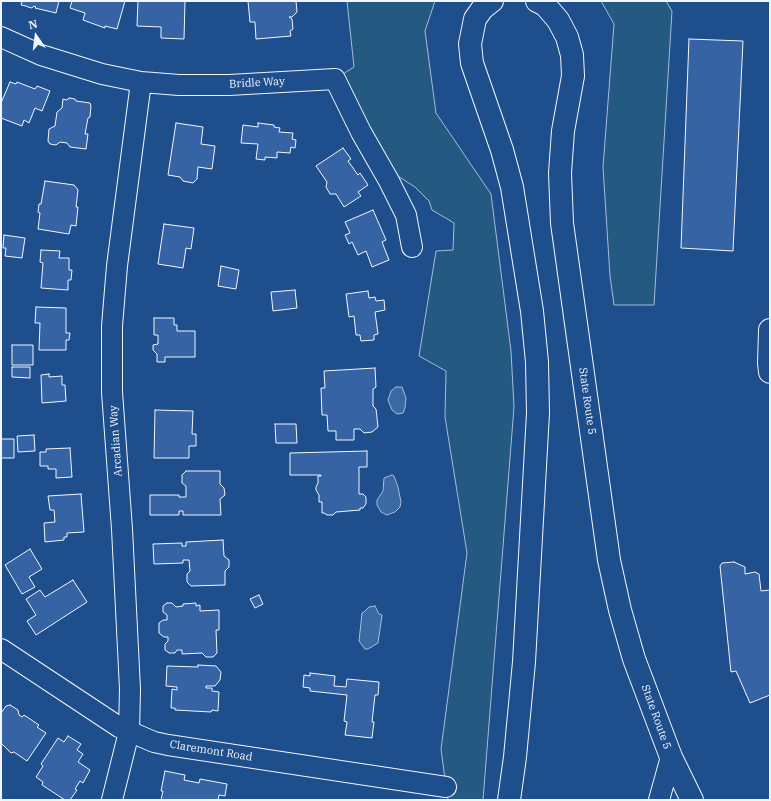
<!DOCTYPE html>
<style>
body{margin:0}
#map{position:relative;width:771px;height:801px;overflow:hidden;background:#1f4e8c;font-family:"IBM Plex Serif",serif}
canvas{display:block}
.frame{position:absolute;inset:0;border:2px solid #f2f6ff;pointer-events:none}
.north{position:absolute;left:16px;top:16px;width:40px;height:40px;-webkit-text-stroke:3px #1f4e8c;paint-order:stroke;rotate:346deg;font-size:11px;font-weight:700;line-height:16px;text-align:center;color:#f2f6ff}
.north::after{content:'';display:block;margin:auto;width:14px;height:18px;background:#f2f6ff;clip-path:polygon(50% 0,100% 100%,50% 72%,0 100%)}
</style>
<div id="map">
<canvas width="771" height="801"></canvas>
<div class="frame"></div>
<div class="north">N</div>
</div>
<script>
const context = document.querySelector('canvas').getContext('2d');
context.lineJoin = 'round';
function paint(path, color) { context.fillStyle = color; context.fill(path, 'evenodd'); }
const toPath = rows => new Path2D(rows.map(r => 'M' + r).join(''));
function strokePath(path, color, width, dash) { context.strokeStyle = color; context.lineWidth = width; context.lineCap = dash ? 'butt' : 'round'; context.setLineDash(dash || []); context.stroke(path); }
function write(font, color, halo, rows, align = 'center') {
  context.font = font + ' "IBM Plex Serif",serif'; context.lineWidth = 3; context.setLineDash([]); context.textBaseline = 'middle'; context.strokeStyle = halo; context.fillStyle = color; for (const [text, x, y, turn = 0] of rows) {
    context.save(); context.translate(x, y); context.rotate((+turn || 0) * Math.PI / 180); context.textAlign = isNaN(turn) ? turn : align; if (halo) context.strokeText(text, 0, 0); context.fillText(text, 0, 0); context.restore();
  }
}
const green = toPath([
 [347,1,435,1,425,31,436,113,491,194,511,351,514,407,483,800,448,800,446,787,441,749,467,553,445,417,446,371,419,356,436,251,453,250,454,223,432,210,429,201,415,187,379,164,335,79,354,67,347,1],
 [601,1,666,1,672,11,654,305,614,305,610,276,603,167,614,24,601,1]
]);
const water = toPath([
 [396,387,402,387,406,398,405,408,403,413,397,414,392,410,388,400,391,391,396,387],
 [392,475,394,476,398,487,401,502,400,507,395,512,387,515,381,512,377,505,377,500,383,491,384,478,392,475],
 [375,606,379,614,382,615,378,643,368,649,365,649,359,641,362,613,364,612,369,607,375,606]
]);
const building = toPath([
 [22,1,59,1,56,13,35,8,36,7,34,6,32,8,28,7,26,6,21,5,22,1],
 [72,1,125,1,117,29,105,26,105,28,83,20,85,13,70,8,72,1],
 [138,1,185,1,184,39,161,38,161,27,137,26,138,1],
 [248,1,296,1,297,12,292,17,289,17,292,19,293,29,290,31,291,36,256,39,255,22,250,22,248,1],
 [689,39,743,41,733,251,681,248,689,39],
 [10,82,16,84,17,82,35,89,37,86,50,91,42,111,35,108,29,123,24,120,22,126,1,118,1,103,10,82],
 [69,98,75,99,76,101,90,103,91,106,90,117,88,118,85,134,88,134,86,149,70,147,67,143,60,142,56,145,50,144,48,141,49,129,55,126,57,112,62,108,63,99,67,100,69,98],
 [176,123,203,127,201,144,215,146,212,169,198,167,197,179,193,183,183,181,180,177,168,175,176,123],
 [258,123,274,125,274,127,280,128,279,132,293,133,292,139,296,140,295,148,291,147,290,153,277,152,277,158,265,157,265,160,256,159,258,144,241,143,243,125,258,127,258,123],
 [343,148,351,159,348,161,358,175,360,173,368,185,358,192,361,196,344,207,336,194,330,194,326,187,327,182,316,166,343,148],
 [45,181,74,185,78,190,76,207,78,207,76,226,71,225,69,234,38,229,40,213,38,212,39,204,41,204,45,181],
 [373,210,386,240,382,242,389,260,372,267,366,251,358,255,352,242,349,244,345,235,350,233,345,222,373,210],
 [164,224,194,228,191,249,186,248,183,268,158,264,164,224],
 [4,235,25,238,22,258,5,256,6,248,3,248,4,235],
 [41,250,60,251,59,258,69,258,69,270,72,270,71,280,68,280,68,290,41,288,43,263,40,262,41,250],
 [221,266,239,270,236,289,218,286,221,266],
 [295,290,297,308,273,311,271,292,295,290],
 [368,291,369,298,375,297,376,301,384,300,385,310,375,312,378,334,374,335,374,340,361,341,360,335,356,335,354,316,349,317,346,294,368,291],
 [36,307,66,308,66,333,70,333,69,340,66,340,66,350,39,350,40,323,35,323,36,307],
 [154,318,174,318,174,325,177,325,177,331,195,331,195,357,165,357,165,362,157,362,157,354,153,350,153,345,158,344,158,335,154,335,154,318],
 [12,345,33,345,33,365,12,365,12,345],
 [12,367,30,367,30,378,12,377,12,367],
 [375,368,376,387,373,389,373,406,376,409,378,427,372,432,364,433,360,429,354,429,354,440,336,440,336,431,328,431,327,415,322,415,321,388,325,388,324,371,375,368],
 [49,374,49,377,62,376,62,385,65,385,66,401,42,403,41,375,49,374],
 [155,410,193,411,192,434,196,434,196,446,189,446,189,458,154,458,155,410],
 [275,424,296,424,297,443,276,443,275,424],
 [34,435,35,451,18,452,17,436,34,435],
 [1,439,14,439,14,458,1,458,1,439],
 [70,448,72,477,56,478,56,469,48,469,48,466,40,466,40,452,46,452,46,449,70,448],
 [367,451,367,467,359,467,359,494,363,494,366,497,366,504,363,508,360,508,360,510,336,512,333,515,327,515,324,513,322,513,322,502,319,502,319,495,316,490,316,487,318,483,318,476,321,476,321,475,290,475,290,453,367,451],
 [186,471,220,471,220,484,224,488,225,495,220,499,221,515,183,515,183,511,179,511,179,515,150,515,150,495,179,495,179,497,186,497,186,486,182,483,182,475,186,471],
 [81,494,84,532,67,533,67,537,64,537,64,540,45,542,44,523,55,522,54,510,50,510,48,496,81,494],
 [223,540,224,556,229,560,229,567,225,571,225,585,191,586,187,582,187,574,190,571,189,560,183,560,183,563,154,564,153,544,182,543,182,546,186,546,186,542,223,540],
 [30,549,42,569,29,577,35,587,22,594,5,565,30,549],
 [734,562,745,567,745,574,755,572,759,574,761,591,770,590,770,695,750,703,736,671,731,672,720,566,722,563,734,562],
 [73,580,87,602,36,635,27,621,36,615,26,599,40,590,45,597,73,580],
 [259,595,263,604,255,608,250,599,259,595],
 [167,603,172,603,176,607,183,606,183,604,196,603,196,606,200,605,200,611,219,610,219,630,216,630,217,653,213,657,206,657,202,653,182,654,182,650,177,650,175,653,169,653,165,650,165,644,168,641,168,637,164,637,159,633,159,623,163,620,167,620,167,615,163,612,163,606,167,603],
 [198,665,216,666,221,672,220,680,215,686,206,686,206,688,212,688,212,691,219,692,218,711,212,710,211,712,175,710,175,708,171,708,172,689,177,690,177,687,166,686,167,666,198,667,198,665],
 [310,673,335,676,334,686,346,687,347,679,379,682,378,695,375,695,372,722,374,722,372,738,345,735,347,722,344,721,347,695,310,691,310,688,303,687,304,675,310,676,310,673],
 [10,705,18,710,19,715,22,717,24,715,39,725,37,727,46,733,27,761,14,752,11,753,1,743,1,713,6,706,10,705],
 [68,736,81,744,77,750,83,754,78,762,90,770,83,783,80,781,75,789,77,790,70,800,65,800,42,785,43,782,36,777,43,766,41,764,58,738,64,742,68,736],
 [165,771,185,775,184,780,199,783,200,779,227,784,225,796,219,795,218,800,161,800,163,791,161,791,165,771]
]);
const minor = toPath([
 [1,37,41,55,102,74,141,82,179,85,229,85,335,79,361,132,389,181,406,215,412,247],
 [1,649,119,727,154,742,168,745,446,787],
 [112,800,129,732,130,689,122,529,112,392,112,326,117,266,141,82],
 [659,800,671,757]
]);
const major = toPath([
 [492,1,482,9,475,19,470,44,472,63,502,150,512,187,532,311,537,362,538,413,524,662,515,757,509,800],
 [537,1,545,5,558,20,567,37,572,55,573,76,563,131,560,173,562,223,609,560,620,610,634,659,671,757,692,800],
 [770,330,769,363,770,372]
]);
const streetNames = [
 ["Bridle Way",257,83,-3],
 ["State Route 5",587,401,82],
 ["Arcadian Way",116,441,-94],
 ["State Route 5",656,717,70],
 ["Claremont Road",211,751,9]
];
paint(green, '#245a82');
strokePath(green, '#a8bbd7', 1);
paint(water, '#3b69a3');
strokePath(water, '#a8bbd7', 1);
paint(building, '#3563a3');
strokePath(building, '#f2f6ff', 1);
strokePath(minor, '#f2f6ff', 22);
strokePath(major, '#f2f6ff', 24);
strokePath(minor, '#1f4e8c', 20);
strokePath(major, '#1f4e8c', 22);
write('11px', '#f2f6ff', '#1f4e8c', streetNames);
</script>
